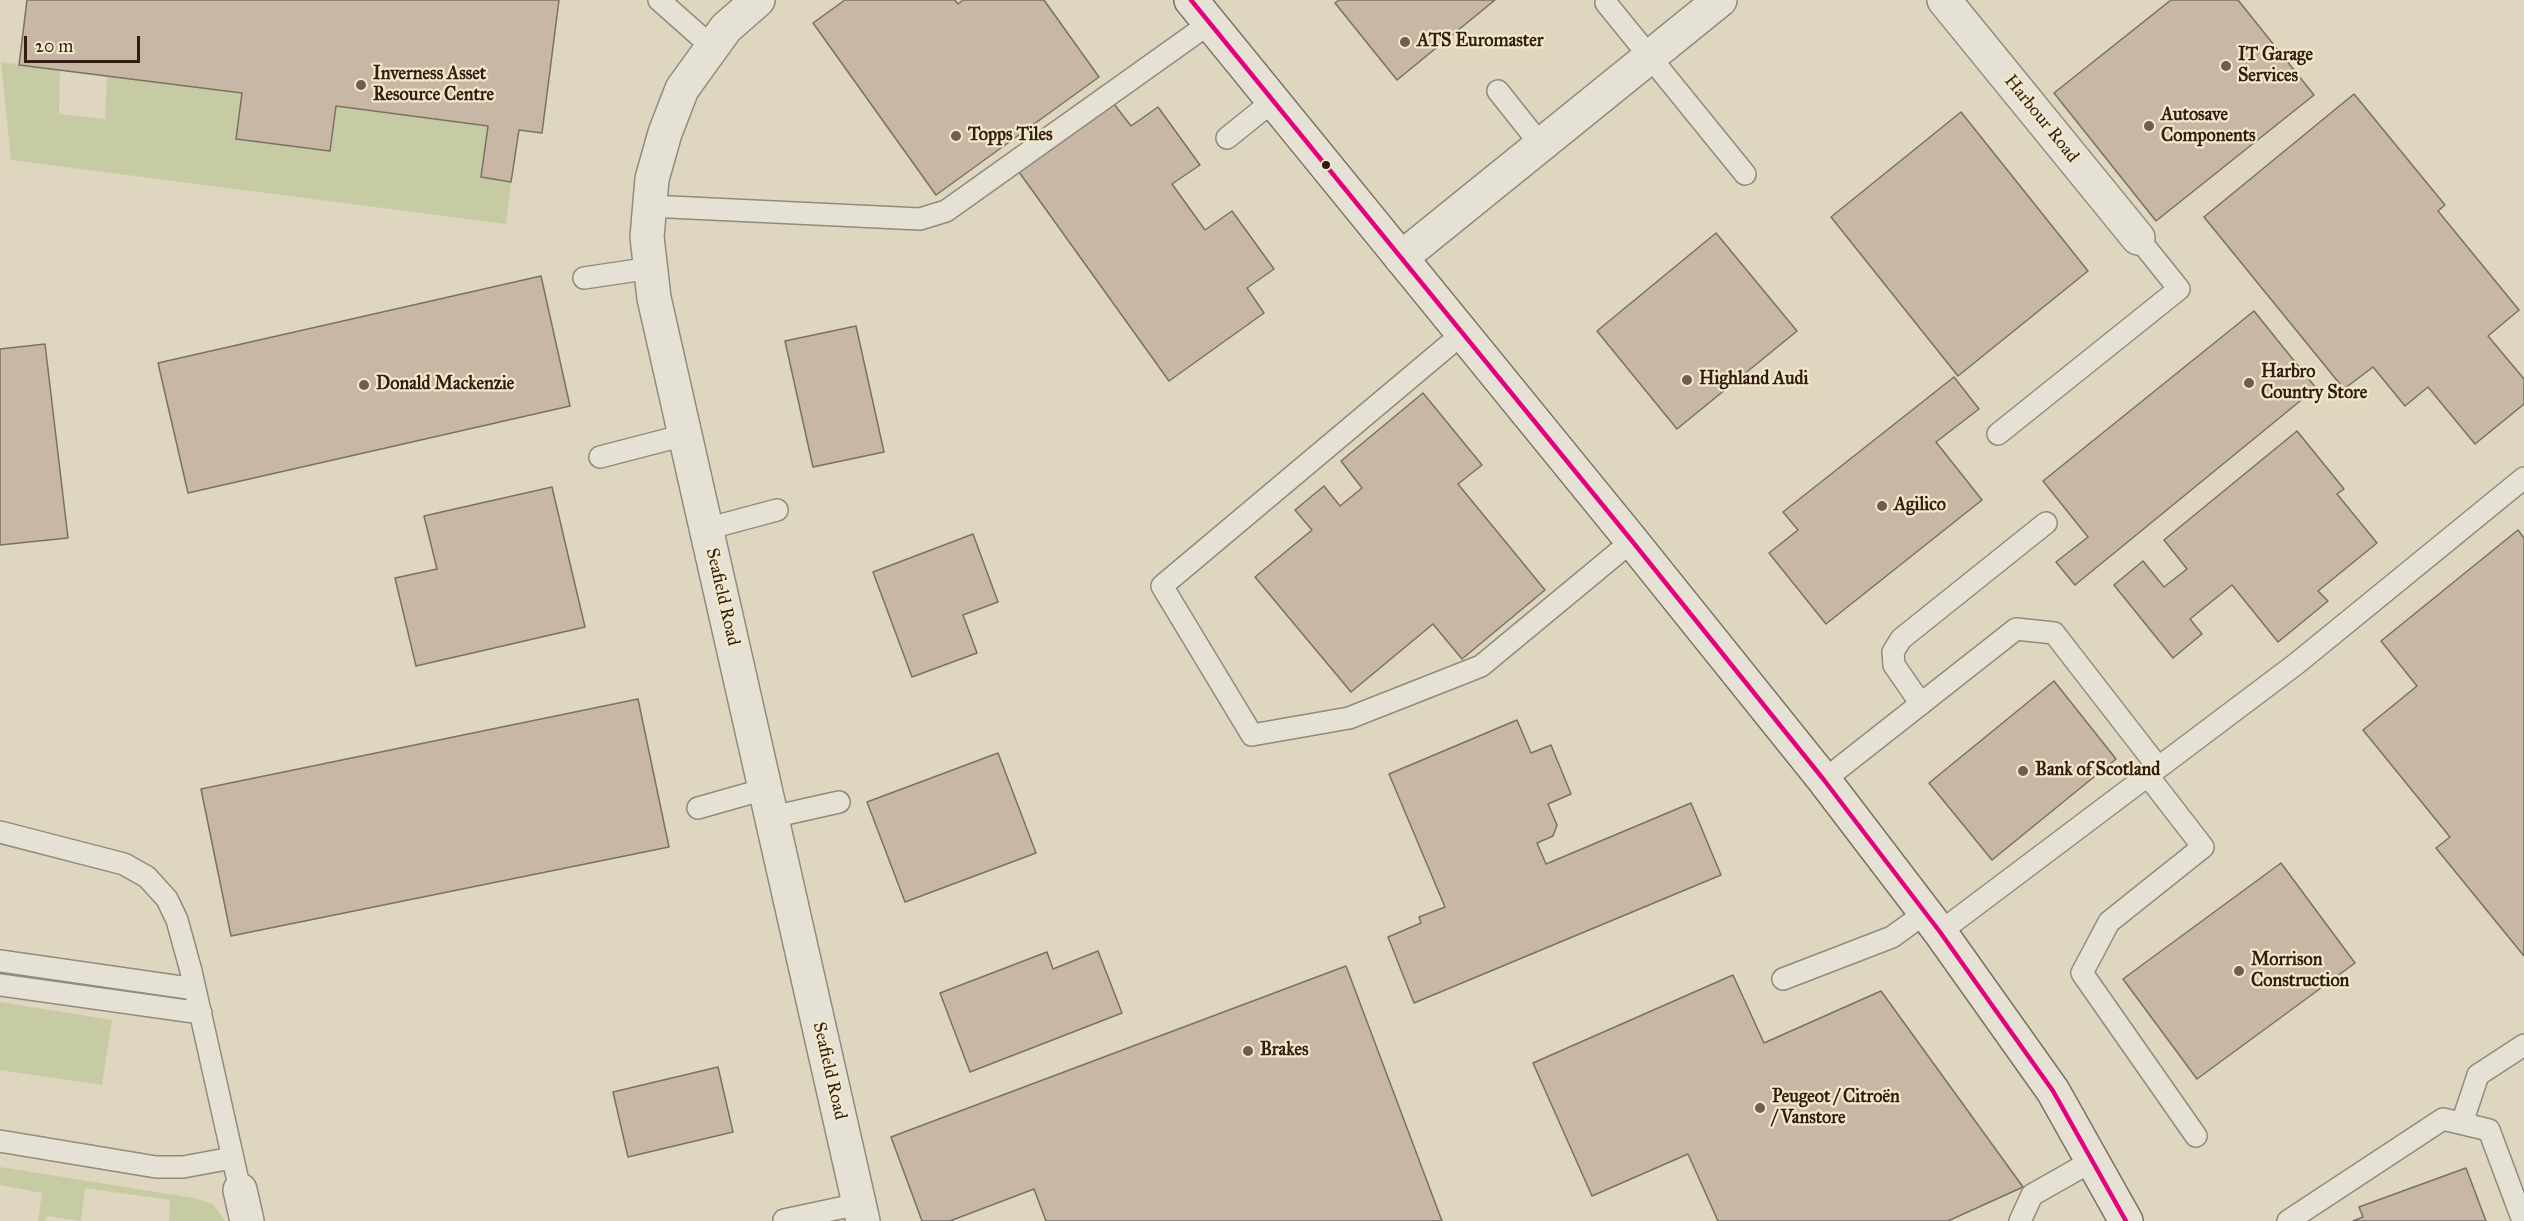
<!DOCTYPE html>
<meta charset="utf-8">
<style>
body{margin:0}
#map{position:relative;width:2524px;height:1221px;overflow:hidden;background:#ded6be;font-family:"IM FELL Great Primer",serif}
canvas{display:block}
.scale{position:absolute;left:24px;top:36px;width:116px;height:27px;box-sizing:border-box;border:3px solid #321d10;border-top:0;padding-left:8px;font-size:18px;line-height:21px;white-space:nowrap;color:#321d10;-webkit-text-stroke:4px #f2e9cc;paint-order:stroke}
</style>
<div id="map">
<canvas width="2524" height="1221"></canvas>
<div class="scale">20 m</div>
</div>
<script>
const context = document.querySelector('canvas').getContext('2d');
context.lineJoin = 'round';
function paint(path, color) { context.fillStyle = color; context.fill(path, 'evenodd'); }
const toPath = rows => new Path2D(rows.map(r => 'M' + r).join(''));
function strokePath(path, color, width, dash) { context.strokeStyle = color; context.lineWidth = width; context.lineCap = dash ? 'butt' : 'round'; context.setLineDash(dash || []); context.stroke(path); }
function write(font, color, halo, rows, align = 'center') {
  context.font = font + ' "IM FELL Great Primer",serif'; context.lineWidth = 4.5; context.setLineDash([]); context.textBaseline = 'middle'; context.strokeStyle = halo; context.fillStyle = color; for (const [text, x, y, turn = 0] of rows) {
    context.save(); context.translate(x, y); context.rotate((+turn || 0) * Math.PI / 180); context.textAlign = isNaN(turn) ? turn : align; if (halo) context.strokeText(text, 0, 0); context.fillText(text, 0, 0); context.restore();
  }
}
const green = toPath([
 [1,62,60,70,59,114,105,119,107,76,242,93,236,139,330,151,336,106,488,126,481,177,511,182,506,224,11,160],
 [0,1002,112,1020,102,1085,0,1070],
 [0,1167,194,1198,213,1204,225,1221,169,1221,170,1200,85,1188,81,1221,47,1216,45,1221,38,1221,42,1193,0,1185]
]);
const building = toPath([
 [27,0,559,0,542,133,519,130,511,182,481,177,488,126,336,106,330,151,236,139,242,93,19,65,27,0],
 [845,0,955,0,958,4,963,0,1044,0,1099,77,936,195,813,23,845,0],
 [1339,0,1495,0,1397,80,1335,3,1339,0],
 [2171,0,2238,0,2314,95,2156,221,2054,93,2171,0],
 [2354,94,2445,205,2438,211,2519,310,2488,336,2524,379,2524,404,2475,444,2428,387,2405,406,2373,367,2344,389,2204,217,2354,94],
 [1114,104,1131,126,1158,107,1200,165,1172,184,1205,230,1232,211,1274,269,1247,288,1264,313,1169,381,1019,172,1114,104],
 [1961,112,2088,271,1958,376,1831,217,1961,112],
 [1716,233,1797,331,1677,429,1597,331,1716,233],
 [541,276,570,406,188,493,158,363,541,276],
 [2254,311,2316,388,2075,585,2056,562,2088,537,2043,481,2254,311],
 [856,326,884,452,813,467,785,341,856,326],
 [45,344,68,538,0,545,0,349,45,344],
 [1954,377,1979,409,1936,442,1982,500,1826,624,1769,553,1798,530,1783,512,1954,377],
 [1423,393,1482,465,1458,484,1545,590,1462,659,1433,624,1351,692,1255,577,1312,530,1295,510,1324,486,1340,506,1362,488,1341,461,1423,393],
 [2297,431,2344,489,2337,494,2377,543,2318,591,2328,601,2278,642,2232,585,2190,619,2202,634,2173,658,2114,585,2143,561,2164,587,2187,569,2164,540,2297,431],
 [552,487,585,627,416,666,395,578,437,569,424,516,552,487],
 [2518,530,2524,538,2524,956,2436,848,2450,837,2363,730,2417,686,2381,641,2518,530],
 [973,534,998,602,963,615,977,653,912,677,873,572,973,534],
 [2054,681,2116,759,1992,860,1929,783,2054,681],
 [638,699,669,847,231,936,201,789,638,699],
 [1517,720,1531,753,1551,745,1571,794,1548,804,1557,825,1553,836,1537,843,1546,864,1691,803,1721,875,1414,1003,1388,937,1421,923,1419,917,1445,907,1389,774,1517,720],
 [998,753,1036,853,905,902,867,802,998,753],
 [2281,863,2355,963,2197,1079,2123,979,2281,863],
 [1098,951,1122,1013,970,1072,940,993,1047,952,1053,969,1098,951],
 [1346,966,1442,1221,1046,1221,1034,1189,950,1221,922,1221,891,1137,1346,966],
 [1733,975,1764,1043,1881,991,2023,1187,1948,1221,1718,1221,1688,1154,1592,1196,1533,1063,1733,975],
 [718,1067,733,1132,628,1157,613,1092,718,1067],
 [2466,1168,2486,1221,2353,1221,2363,1217,2359,1207,2466,1168]
]);
const lane = toPath([
 [659,0,712,47],
 [1606,3,1745,174],
 [1498,91,1541,145],
 [1227,138,1273,101],
 [649,206,920,219,946,211,1210,23],
 [584,278,651,268],
 [1462,334,1162,586,1252,735,1349,718,1481,666,1632,541],
 [1998,434,2179,289,2138,238],
 [600,457,685,435],
 [706,529,777,510],
 [1921,704,1894,665,1893,652,1901,639,2046,523],
 [2148,776,2203,847,2109,922,2082,973,2196,1136],
 [1824,780,2016,629,2054,633,2158,767],
 [698,808,765,789],
 [772,817,839,802],
 [0,832,124,864,147,877,167,899,177,920,191,971,240,1190],
 [1940,932,2296,664,2524,478],
 [0,961,195,989],
 [1783,979,1892,937,1925,913],
 [0,985,201,1013],
 [2462,1123,2478,1075,2524,1045],
 [0,1141,156,1167,183,1167,232,1158],
 [784,1220,859,1204],
 [2020,1221,2032,1195,2092,1161],
 [2288,1221,2443,1119,2489,1130,2523,1221]
]);
const street = toPath([
 [758,0,726,28,682,89,665,133,652,179,647,237,654,298,863,1221],
 [1944,0,2138,238],
 [1401,258,1720,0],
 [240,1190,247,1221]
]);
const secondary = toPath([
 [1191,0,1632,541,1824,780,1940,932,2053,1091,2126,1221]
]);
const bus1 = toPath([
 [1191,0,1632,541,1824,780,1940,932,2053,1091,2126,1221]
]);
const markers = [
 [1405,42,6,"#6e5e4d"],
 [2226,66,6,"#6e5e4d"],
 [361,85,6,"#6e5e4d"],
 [2149,126,6,"#6e5e4d"],
 [956,136,6,"#6e5e4d"],
 [1326,165,5,"#321d10"],
 [1687,380,6,"#6e5e4d"],
 [2249,383,6,"#6e5e4d"],
 [364,385,6,"#6e5e4d"],
 [1882,506,6,"#6e5e4d"],
 [2023,771,6,"#6e5e4d"],
 [2239,971,6,"#6e5e4d"],
 [1248,1051,6,"#6e5e4d"],
 [1760,1108,6,"#6e5e4d"]
];
const poiNames = [
 ["ATS Euromaster",1417,42],
 ["IT Garage",2238,56],
 ["Services",2238,77],
 ["Inverness Asset",373,75],
 ["Resource Centre",373,96],
 ["Autosave",2161,116],
 ["Components",2161,137],
 ["Topps Tiles",968,136],
 ["Harbro",2261,373],
 ["Country Store",2261,394],
 ["Highland Audi",1699,380],
 ["Donald Mackenzie",376,385],
 ["Agilico",1894,506],
 ["Bank of Scotland",2035,771],
 ["Morrison",2251,961],
 ["Construction",2251,982],
 ["Brakes",1260,1051],
 ["Peugeot / Citroën",1772,1098],
 ["/ Vanstore",1772,1119]
];
const streetNames = [
 ["Harbour Road",2041,119,51],
 ["Seafield Road",722,597,77],
 ["Seafield Road",829,1071,77]
];
paint(green, '#c7cba4');
paint(building, '#c7b7a4');
strokePath(building, '#797264', 1.5);
strokePath(lane, '#928a7b', 24);
strokePath(street, '#928a7b', 36);
strokePath(secondary, '#797264', 36);
strokePath(lane, '#e5e1d4', 21);
strokePath(street, '#e5e1d4', 33);
strokePath(secondary, '#e5e1d4', 33);
strokePath(bus1, '#e5007d', 4.5);
for (const [x, y, r, color] of markers) { const dot = new Path2D(); dot.arc(x, y, r, 0, 2 * Math.PI); context.fillStyle = color; context.fill(dot); strokePath(dot, '#f2e9cc', 2); }
write('bold 18px', '#321d10', '#f2e9cc', poiNames, 'left');
write('18px', '#321d10', '#f2e9cc', streetNames);
</script>
